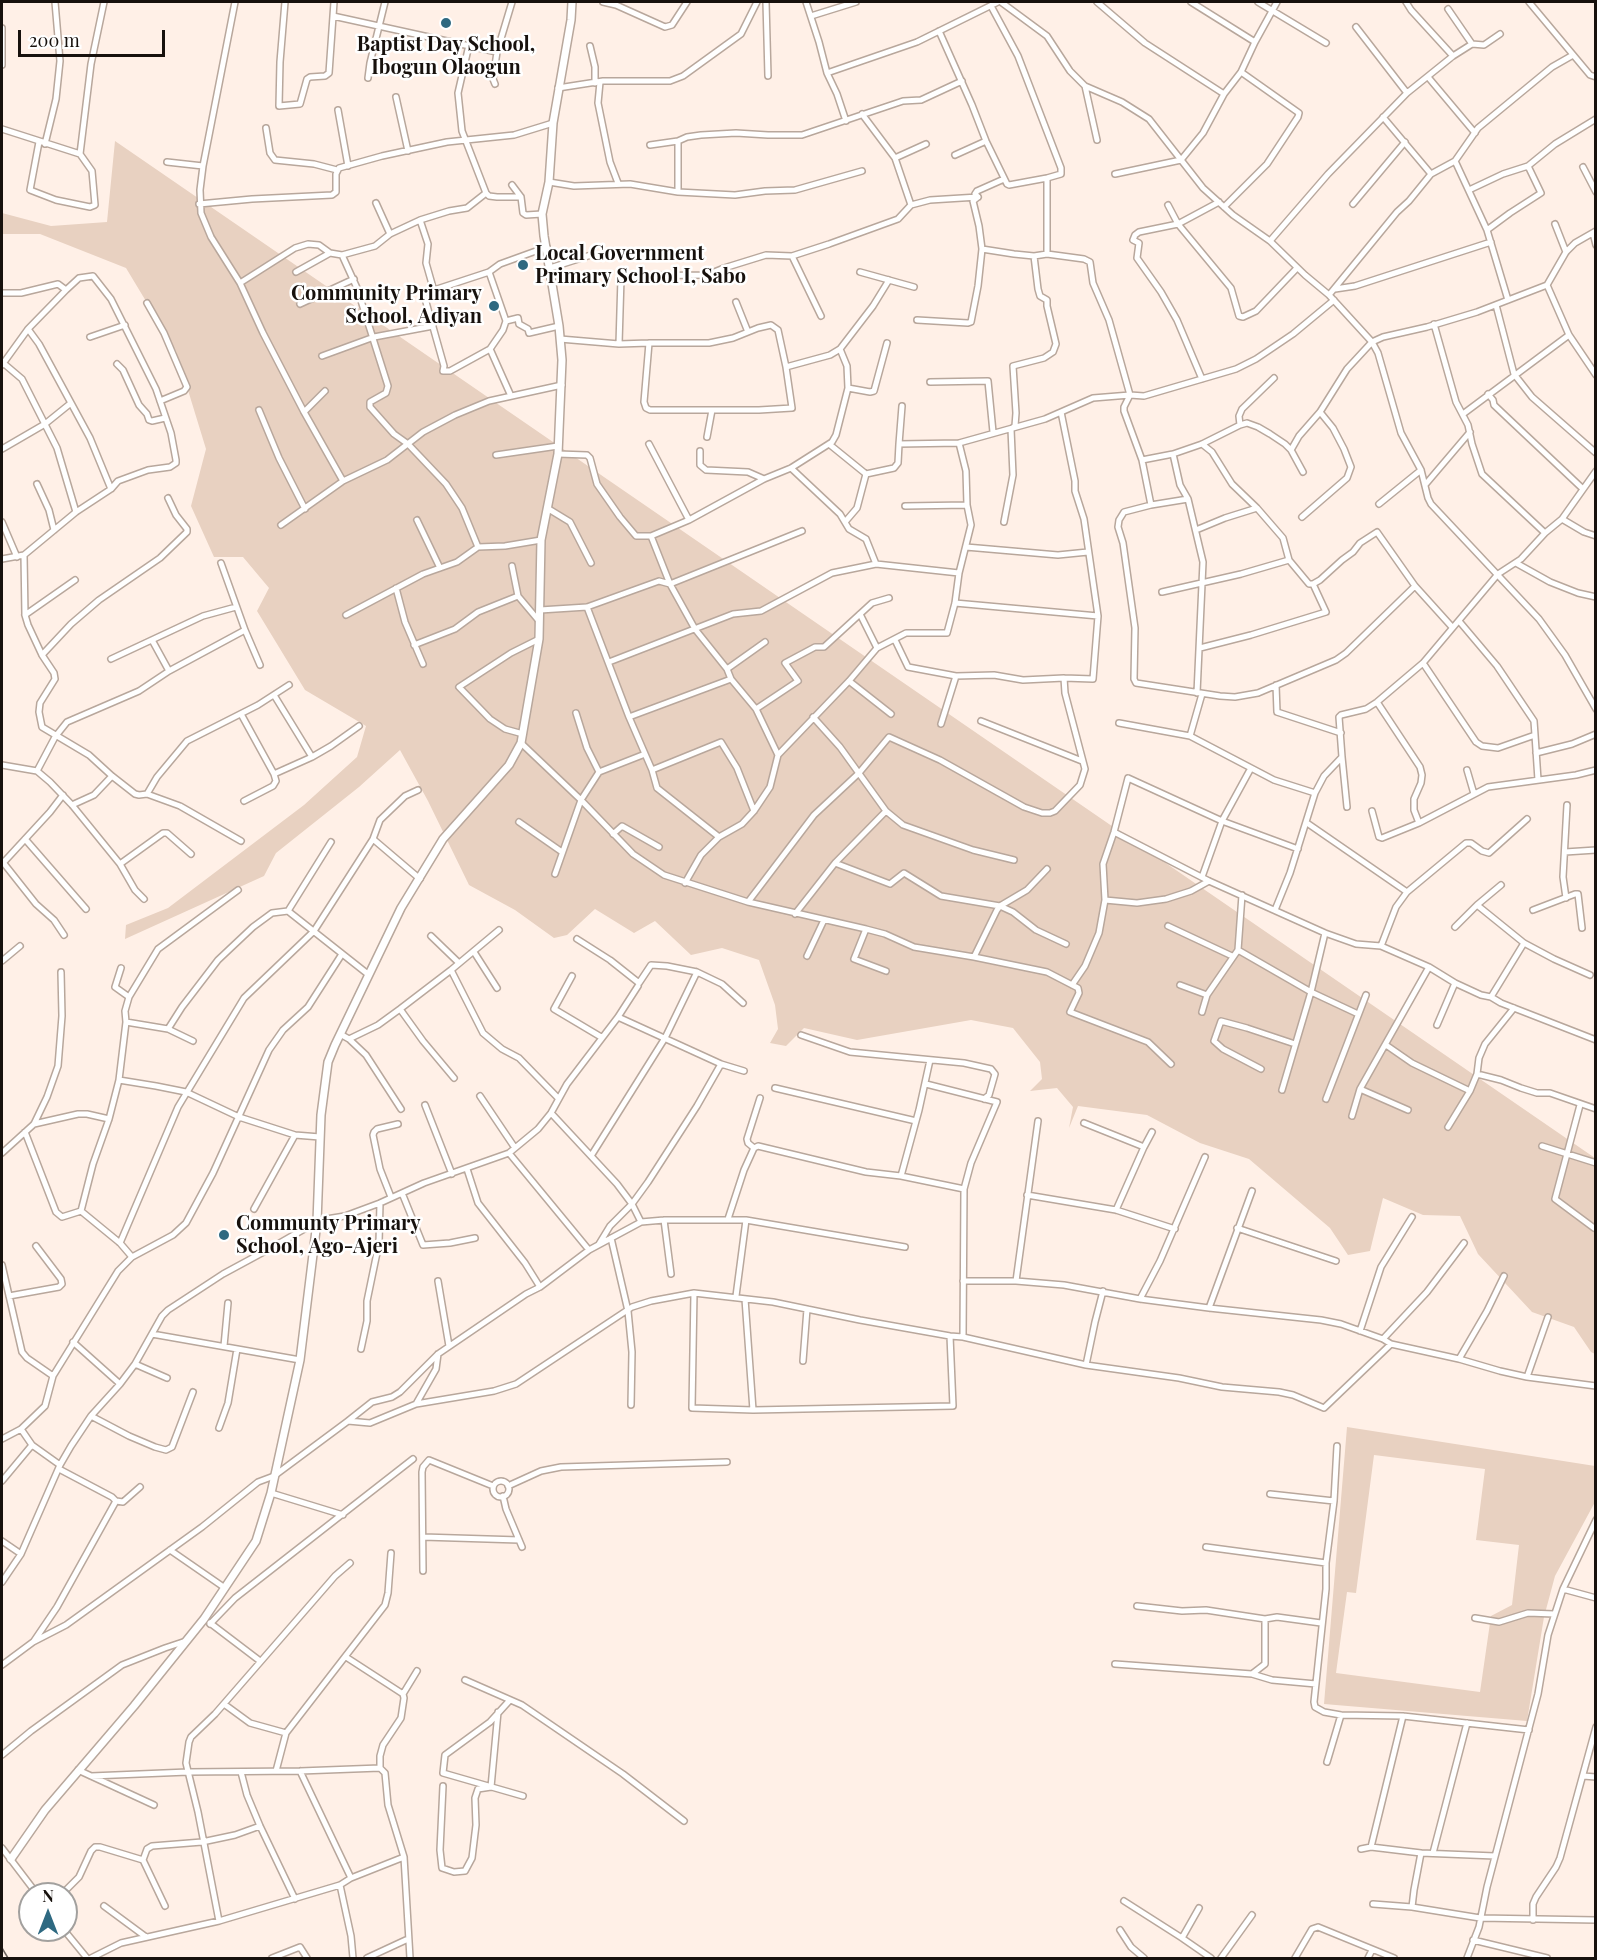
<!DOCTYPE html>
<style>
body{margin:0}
#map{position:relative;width:1597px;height:1960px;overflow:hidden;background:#fff0e7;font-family:"Playfair Display",serif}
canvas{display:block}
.frame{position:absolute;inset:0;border:3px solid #17110d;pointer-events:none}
.north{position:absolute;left:18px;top:1882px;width:60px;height:60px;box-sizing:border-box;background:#fff;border:2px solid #a2a09e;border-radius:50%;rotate:0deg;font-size:16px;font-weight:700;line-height:24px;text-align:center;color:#17110d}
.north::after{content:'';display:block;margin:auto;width:21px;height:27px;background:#2e6981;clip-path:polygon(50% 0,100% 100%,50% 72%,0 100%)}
.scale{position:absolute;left:18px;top:30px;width:147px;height:27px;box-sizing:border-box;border:3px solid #17110d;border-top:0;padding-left:8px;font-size:18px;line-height:21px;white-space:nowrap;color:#17110d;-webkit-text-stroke:4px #fff;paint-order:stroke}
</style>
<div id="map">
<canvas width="1597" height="1960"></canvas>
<div class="frame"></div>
<div class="north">N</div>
<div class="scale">200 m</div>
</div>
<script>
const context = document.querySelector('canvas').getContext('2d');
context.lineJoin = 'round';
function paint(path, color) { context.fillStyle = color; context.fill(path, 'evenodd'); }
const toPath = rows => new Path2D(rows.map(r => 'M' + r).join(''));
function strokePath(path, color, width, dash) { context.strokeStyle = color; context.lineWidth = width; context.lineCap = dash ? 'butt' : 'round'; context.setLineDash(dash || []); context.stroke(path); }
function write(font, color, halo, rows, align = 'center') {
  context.font = font + ' "Playfair Display",serif'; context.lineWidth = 5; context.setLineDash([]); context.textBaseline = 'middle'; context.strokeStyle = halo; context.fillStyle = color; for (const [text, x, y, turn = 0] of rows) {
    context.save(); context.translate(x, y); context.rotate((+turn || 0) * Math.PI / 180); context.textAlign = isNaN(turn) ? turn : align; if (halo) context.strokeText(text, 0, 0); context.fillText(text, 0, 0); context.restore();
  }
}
const green = toPath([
 [115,141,1595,1158,1595,1354,1591,1352,1574,1327,1532,1312,1478,1254,1460,1216,1423,1215,1383,1198,1370,1251,1348,1255,1330,1228,1249,1159,1200,1143,1147,1115,1078,1106,1069,1128,1073,1107,1057,1088,1030,1091,1042,1079,1040,1062,1013,1028,971,1020,857,1040,804,1028,786,1046,770,1043,778,1029,775,1005,759,960,722,948,691,955,655,921,634,933,595,909,567,935,554,938,515,910,469,885,428,801,400,750,359,787,276,853,264,876,125,939,126,925,168,908,304,805,357,757,366,726,305,690,257,611,269,588,243,557,214,557,191,506,206,449,176,351,126,268,40,234,2,234,2,213,51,226,107,222],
 [1347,1427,1595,1466,1595,1502,1555,1576,1544,1617,1527,1721,1324,1704],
 [1374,1455,1485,1469,1476,1540,1519,1545,1512,1605,1491,1616,1480,1692,1336,1673,1347,1592,1356,1593]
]);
const minor = toPath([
 [235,2,203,166,200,190,201,213,211,237,240,283,263,333,304,412,343,481],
 [285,2,280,62,279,106,300,104,307,79,310,77,325,76,329,73,334,2],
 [603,2,616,5,665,27,672,25,687,2],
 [766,2,768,76],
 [806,2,819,42,827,73,837,94,846,121],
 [1001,2,1047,36,1070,71,1085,86,1122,102,1149,119,1203,188,1233,215,1270,241,1305,275,1329,295,1372,342,1378,353,1401,433,1421,470,1428,498,1431,504,1539,619,1565,655,1596,709],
 [1097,2,1145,43,1224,94],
 [1191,2,1255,42],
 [1258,2,1326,43],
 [1406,2,1411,10,1453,56],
 [1529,2,1590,75,1596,77],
 [1448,9,1472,44],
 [333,16,497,52],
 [811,16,856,2],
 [1356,27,1407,93],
 [2,28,2,65],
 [939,31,972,105,986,141,1007,184,1009,185,1047,178,1061,174,1061,168,1018,56,991,6],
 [469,45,458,93,462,131,486,193,489,196,497,197,521,197],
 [590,46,595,67,595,83],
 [827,73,917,42,998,2],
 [1428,77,1475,133],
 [368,78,370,63,385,2],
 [600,82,598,103,610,162,618,183],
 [495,84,493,79,497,52,512,2],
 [1085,86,1097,140],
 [558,88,603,81,670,81,683,76,741,34,757,2],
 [396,97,408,151],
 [338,110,348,166],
 [862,114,895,158,911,205],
 [1383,117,1431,174],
 [266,128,270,153,275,160,314,164,337,170],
 [2,129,80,154,92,171,95,205,90,207,56,200,30,190,39,142],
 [45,144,56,99,60,61,55,2],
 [650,145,678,141],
 [80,154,91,64,104,2],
 [955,155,986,141],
 [895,158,926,144],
 [1455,161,1487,230,1508,300],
 [167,162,203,166],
 [1583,167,1596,192],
 [1115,174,1181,160,1203,133,1224,94,1241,72,1255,42,1277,2],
 [1047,178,1047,254],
 [549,182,574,186,630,184,678,192,735,195,765,191,795,190,862,171],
 [512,185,521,197,523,213,526,215,542,214],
 [1469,190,1503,174,1528,166],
 [678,192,678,141,687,137,701,135,736,133,768,135,802,135,903,101,921,100,962,81],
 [376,203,390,234],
 [199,204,252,199,332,195,336,192,336,174,339,168,382,156,447,142,514,135,553,123],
 [1353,204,1405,142],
 [1168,205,1178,224,1231,288,1239,316,1243,317,1256,311,1297,268],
 [1224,207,1267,164,1298,117,1299,113,1241,72],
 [420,220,428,244,426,263,434,291],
 [1555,224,1566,252],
 [1487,230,1510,213,1541,193,1528,166,1555,144,1596,119],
 [1593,233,1596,245],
 [1270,241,1328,174,1407,93,1453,56,1472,44,1484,45,1500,34],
 [982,249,1014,254,1034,256,1047,254,1084,259,1090,262,1093,283,1109,320,1130,395,1124,407,1124,411,1142,460,1151,505],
 [342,255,375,246,390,234,420,220,449,211,467,208,486,193],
 [792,256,821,316],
 [550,268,594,254],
 [296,272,330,253],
 [489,272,506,321,503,330,490,349,450,371,443,371,444,366,424,295,425,293,489,272,500,264,547,247],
 [860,272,914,287],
 [240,283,295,248,308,244,319,245,330,253,342,255,357,288,388,386,386,393,370,402,370,407,394,434,408,444,446,484,462,508,478,547,457,562,423,574,346,615],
 [1547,285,1569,335,1596,375],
 [1335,289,1355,286,1491,242],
 [2,293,21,293,58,284,66,290],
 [1329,295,1397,212,1409,201,1431,174,1455,161,1478,128,1552,67,1573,55],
 [736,302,748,332],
 [147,303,164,333,187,387,184,391,160,401],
 [300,304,354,279],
 [1496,305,1514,374,1532,397,1596,453],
 [917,320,968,323,971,322,978,286,982,249,979,226,973,201,978,197,975,194,977,191,1004,179],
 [506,321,518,318,519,324,528,329,529,333,559,326],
 [1434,324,1456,402,1468,425,1472,444,1482,474,1545,533],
 [28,329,39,344,90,438,111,489],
 [90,337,125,325],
 [560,339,619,344,649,343,709,343,733,338,758,328,771,325,778,330,786,367,792,408,759,410,650,410,646,408,644,402,649,343],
 [619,344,621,278,625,276,707,275,724,268,766,255,792,256,829,244,898,219,911,205,930,200,978,197],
 [490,349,511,396],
 [322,356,374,337,433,326],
 [2,362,22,379,57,448,76,512],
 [117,364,123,370,139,405,147,414,149,420,152,421,165,418],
 [2,365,28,329,66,290,79,278,93,276,111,299,156,389,171,433,176,460,176,463,170,467,148,470,118,481,111,489,76,512,24,555,2,559],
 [786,367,830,355,840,349,873,306,889,280],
 [1202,379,1177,320,1161,292,1137,258,1139,243,1133,240,1135,235,1139,232,1178,224,1219,202],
 [930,382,988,381,993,432],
 [848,388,870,392,874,391,887,343],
 [1488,394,1493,400,1494,405,1583,489],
 [259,410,279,458,305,509],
 [304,412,325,391],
 [1061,412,1075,481,1075,491,1084,519,1098,616,1093,679,1064,678],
 [1463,414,1569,335],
 [1240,425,1239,416,1242,409,1274,378],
 [707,437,712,410],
 [649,444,689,520],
 [829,444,866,474,894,468,898,463,899,444,959,443,1045,419,1093,398,1130,395,1144,396,1236,369,1256,359,1293,334,1334,300],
 [899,444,902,406],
 [1202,444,1212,452,1232,484,1257,508,1283,538,1289,560,1309,584,1313,584,1320,580,1342,560,1353,552,1360,543,1377,532,1415,586,1452,627],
 [2,449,45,424,71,403],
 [1291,450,1303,472],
 [700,451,700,465,706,470,748,472,764,479],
 [558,454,587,455,590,458,597,484,620,517,636,536,651,536],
 [1173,454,1180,485,1188,499,1203,562,1197,693],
 [496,455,558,446],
 [1142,460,1173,454,1202,444,1240,425,1247,423,1258,427,1270,434,1285,444,1291,450,1299,436,1320,412,1347,369,1372,342,1383,337,1427,327,1477,312,1547,285,1566,252,1575,243,1596,231],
 [791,468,840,514,849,529,866,539,876,564],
 [37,484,49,510,54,530],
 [1425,485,1470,432],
 [1188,499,1151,505,1124,512,1119,520,1118,527,1123,543,1135,628,1134,679,1136,683,1220,696,1235,697,1258,693,1336,660,1346,653,1415,586],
 [1379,504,1421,470],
 [905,506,967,505],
 [547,508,570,522,591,563],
 [1302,517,1347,478,1351,467,1344,449,1333,428,1320,412],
 [1562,519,1584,532,1596,536],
 [417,520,440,568],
 [2,522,17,557],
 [845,522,857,508,866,474],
 [1004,522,1013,475,1011,429,1015,426,1016,413,1013,366,1044,358,1053,352,1056,344,1047,306,1047,300,1040,296,1038,289,1034,256],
 [281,525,343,481,387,460,423,432,455,415,489,401,562,385],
 [1196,530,1225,518,1257,508],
 [478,547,505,546,541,540],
 [966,547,1058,555,1088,552],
 [24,555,25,615,28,625,42,655,54,673,55,679,40,703,39,712,42,727,89,755,112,776,135,794,139,795,147,794,180,806,241,841],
 [221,563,245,630,260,665],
 [1516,563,1550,582,1578,593,1596,597],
 [512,566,518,596,539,621],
 [396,588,405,622,423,664],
 [1162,592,1241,574,1289,560],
 [955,603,1098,616],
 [587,607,629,717,652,770,721,742,737,768,754,811],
 [540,610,587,607,659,581,670,584,802,531],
 [860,614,877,648],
 [25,615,75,580],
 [152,640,169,671],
 [414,645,455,629,478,612,518,596],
 [1200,648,1251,635,1326,612,1313,584],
 [42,655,71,624,99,600,160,558,187,532,187,529,176,515,168,498],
 [111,659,203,616,236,607],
 [609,662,733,614,761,611,832,573,876,564,959,573],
 [1423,663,1476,742,1482,746,1498,748,1535,735,1534,721,1497,666,1459,621],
 [727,669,765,642],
 [849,681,891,714],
 [1276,685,1277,712,1341,733],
 [274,695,312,757],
 [1377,702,1420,767,1422,775,1421,783,1414,799,1414,810,1419,823],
 [756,709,798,681,785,663,815,647,824,647,872,603,889,598],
 [576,713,587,748,599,772],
 [241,714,274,774,276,781,273,786,244,801],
 [629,717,731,679],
 [813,717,840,747,886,811,903,825,973,850,1014,860],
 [981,721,1082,761],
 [1119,723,1190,736,1274,780,1315,793],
 [941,724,956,676],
 [523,734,505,729,490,719,459,687,511,653,539,639],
 [1535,735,1538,780],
 [1190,736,1202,694],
 [521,743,581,800,633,854,664,875,748,902,866,929,885,934,914,947,974,957,1047,972,1078,988,1079,993,1070,1012,1148,1042,1171,1064],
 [1536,753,1572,744,1596,734],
 [778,755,756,709,731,679,727,669,695,629,670,584,651,536,689,520,764,479,791,468,832,442,836,435,848,388,847,366,840,349],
 [1342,757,1347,807],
 [2,765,37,771,50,782,72,805,120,864,135,890,144,899],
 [652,770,657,788,719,837],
 [1467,770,1474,794],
 [37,771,55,737,67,722,139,691,169,671,245,630],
 [274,774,312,757,331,746,359,726],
 [147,794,157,777,187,741,258,705,289,685],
 [72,805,94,795,112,776],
 [1372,811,1379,837,1382,838,1419,823,1488,787,1576,775,1596,770],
 [519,822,562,852],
 [1307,823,1407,892],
 [1114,832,1209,881,1325,933,1356,944,1381,946,1429,967,1455,983,1481,995,1491,997,1501,1003,1596,1040],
 [613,834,622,826,659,847],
 [25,839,86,909],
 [373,839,420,879],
 [1565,852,1596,850],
 [2,861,36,904,54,920,64,935],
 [3,863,50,812,63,795],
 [835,863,890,884,904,873,941,896,1000,906,1013,912,1036,930,1066,944],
 [120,864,163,833,167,833,191,854],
 [555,874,581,800,599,772,645,754],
 [1202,877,1222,821,1251,768],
 [685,883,701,855,719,837,742,824,754,811,770,787,778,755,849,681,877,648,906,633,947,633,955,603,959,573,971,525,967,505,966,471,959,443],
 [1566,898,1563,877,1567,805],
 [1105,900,1137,903,1166,899,1191,891,1209,881],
 [748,902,814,815,859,773,889,737,940,760,1024,807,1042,813,1050,813,1055,811,1080,785,1085,769,1065,693,1064,678,1023,680,994,675,956,676,908,667,895,640],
 [1477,905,1501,885],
 [1275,910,1290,873,1315,793,1324,776,1342,757,1339,717,1341,715,1366,709,1377,702,1423,663,1498,574,1521,559,1545,533,1562,519,1596,471],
 [1533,910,1575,894,1578,894,1582,928],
 [288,911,331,842],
 [795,914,835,863,886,811],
 [1168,926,1232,956],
 [1455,927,1477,905,1524,943,1554,959,1590,975],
 [866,929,854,959,886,971],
 [431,936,459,963],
 [577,939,610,960,639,983,651,965,667,966,697,972,722,984,743,1003],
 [1381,946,1396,907,1407,892,1466,843,1471,843,1482,851,1489,853,1527,819],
 [1238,950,1311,992,1358,1014],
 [474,952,497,988],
 [807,956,824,920],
 [974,957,997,910,1000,906,1027,890,1047,869],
 [2,961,20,946],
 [121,968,115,987,129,997],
 [451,970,483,1033,502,1049,519,1058,558,1098],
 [572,976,554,1009,601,1037],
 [1072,985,1085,966,1099,933,1105,900,1103,864,1114,832,1128,778,1222,821,1298,849],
 [1180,985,1207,995],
 [1491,997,1524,943],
 [400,1009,423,1041,454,1078],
 [1202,1012,1207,995,1238,950,1242,895],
 [618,1017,721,1064,744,1071],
 [126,1022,168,1029,193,1041],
 [1437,1025,1455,983],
 [168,1029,182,1007,218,960,253,927,272,913,288,911,369,975],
 [340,1034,349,1039,366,1055,401,1109],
 [801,1035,850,1052,964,1063,991,1069,995,1074,989,1095,984,1099],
 [349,1039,378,1025,400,1009,451,970,499,930],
 [1386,1045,1412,1063,1470,1091],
 [1261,1069,1223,1049,1214,1041,1221,1021,1247,1028,1295,1044],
 [1477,1074,1501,1080,1521,1088,1537,1093,1550,1093,1596,1109],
 [119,1080,156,1086,186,1092,239,1117,295,1135,320,1137],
 [926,1084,997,1102,971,1163,964,1189,963,1337],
 [775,1088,916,1121],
 [1360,1089,1408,1110],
 [1282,1090,1311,992,1325,933],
 [480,1096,515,1148],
 [1326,1099,1366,995],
 [425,1105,452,1174],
 [1580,1105,1555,1199,1594,1228],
 [551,1113,617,1184,632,1204,641,1222],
 [1352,1116,1360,1089,1429,967],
 [1084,1123,1144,1147],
 [34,1124,78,1114,87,1114,109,1119],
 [1448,1127,1470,1091,1477,1074,1479,1058,1485,1044,1514,1008],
 [25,1132,56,1212,62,1217,81,1211,120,1243,132,1257],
 [1542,1146,1596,1163],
 [754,1148,748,1143,747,1139,760,1098],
 [2,1153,34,1124,47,1097,58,1066,62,1016,61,972],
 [509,1153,589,1250],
 [591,1156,665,1038,697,972],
 [467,1169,478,1203,525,1263,540,1287],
 [901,1176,919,1110,930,1060],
 [402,1193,423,1245,450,1243,475,1238],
 [1027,1195,1116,1210,1175,1229],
 [391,1197,380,1169,373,1135,374,1132,377,1129,398,1124],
 [254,1209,295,1135],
 [1116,1210,1144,1147,1152,1132],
 [81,1211,93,1164,109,1119,119,1080,126,1022,125,1011,129,997,158,949,238,890],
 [728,1219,744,1170,754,1148,758,1146,866,1172,901,1176,964,1189],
 [664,1220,671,1274],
 [1237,1228,1336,1261],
 [611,1238,628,1311,632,1352,631,1405],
 [120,1243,178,1107,244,998,314,931,373,839,380,820,405,796,418,790],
 [599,1244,610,1226,632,1204,648,1182,697,1106,721,1064],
 [2,1265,22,1352,27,1358,53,1376],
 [438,1281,449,1346],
 [963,1281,1016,1281,1064,1285,1140,1299,1209,1308,1321,1320,1341,1324,1383,1339,1391,1344,1459,1359,1500,1371,1527,1377,1596,1386],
 [1016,1281,1038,1121],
 [694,1293,692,1408,753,1410,953,1406,950,1336],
 [9,1296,59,1287,62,1284,61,1279,36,1246],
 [736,1296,746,1220],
 [745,1299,753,1410],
 [1140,1299,1160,1261,1205,1157],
 [1209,1308,1252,1191],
 [1360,1331,1381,1267,1412,1217],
 [152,1334,300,1360],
 [1383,1339,1427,1292,1464,1243],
 [73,1342,120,1384],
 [224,1346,228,1303],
 [361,1349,367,1321,367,1301,379,1243,380,1203],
 [1459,1359,1487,1311,1504,1276],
 [803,1361,807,1309],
 [135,1364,167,1378],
 [1086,1365,1095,1322,1103,1291],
 [1527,1377,1548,1317],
 [416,1404,494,1391,516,1384,632,1307,651,1301,694,1293,773,1302,860,1320,950,1336,963,1337,1086,1365,1179,1378,1222,1387,1279,1392,1293,1395,1324,1408,1391,1344],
 [91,1416,129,1436,155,1447,166,1450,172,1447,193,1392],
 [348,1421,372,1402,392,1397,400,1392,438,1354,526,1294,540,1287,589,1250,641,1222,664,1220,746,1220,905,1247],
 [219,1428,228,1403,237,1349],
 [21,1429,32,1445,60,1465],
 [2,1439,21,1429,45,1406,53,1376,118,1271,132,1257,173,1235,186,1223,213,1173,269,1050,283,1030,308,1007,342,954],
 [1337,1446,1334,1501,1326,1563,1326,1589,1314,1702,1315,1707,1324,1712,1341,1715,1403,1716,1529,1730],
 [59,1469,112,1497,116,1501],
 [2,1481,32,1445],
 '493 1489a8 8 0 1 1 16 0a8 8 0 1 1-16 0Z',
 [508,1486,541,1471,561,1467,727,1462],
 [271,1493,343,1515],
 [1270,1494,1334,1501],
 [503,1496,506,1509,522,1547],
 [423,1537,519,1540],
 [2,1541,21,1554],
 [1206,1547,1326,1563],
 [170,1550,225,1588],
 [423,1571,422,1472,423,1467,429,1460,493,1486],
 [2,1582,21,1554,60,1465,71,1446,91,1416,120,1384,135,1364,162,1316,168,1310,223,1274,271,1248,320,1220,345,1216,380,1203,424,1183,509,1153,538,1129,551,1113,567,1084,618,1017,638,986],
 [1563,1589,1596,1598],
 [1137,1606,1182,1611,1206,1610,1265,1619,1277,1617,1321,1623],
 [1475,1618,1499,1622,1528,1613,1554,1614],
 [210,1623,260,1661],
 [210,1624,235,1598,413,1459],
 [34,1641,57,1607,116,1501,123,1502,140,1487],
 [346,1657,403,1694],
 [1115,1664,1252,1674,1265,1664,1265,1619],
 [2,1665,33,1642,66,1625,202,1527,258,1482,274,1476,348,1421,370,1423,416,1404,436,1369,438,1354],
 [1252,1674,1272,1680,1316,1684],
 [465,1680,522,1705,623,1774,684,1821],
 [510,1700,490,1722,445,1755,443,1773,523,1796],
 [224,1704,250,1723,286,1733],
 [2,1755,31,1731,122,1665,165,1648,186,1641],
 [1327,1762,1341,1715],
 [78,1770,154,1805],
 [276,1771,286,1733,385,1605,388,1593,391,1553],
 [300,1771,351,1878],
 [241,1772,247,1795,260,1826,295,1899],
 [91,1776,188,1772,300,1771,380,1768],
 [1583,1776,1596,1777],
 [443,1786,440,1850,442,1868,454,1872,465,1871,472,1858,476,1825,475,1798,478,1789,491,1787,498,1712],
 [1371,1847,1403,1716],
 [2,1848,37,1894],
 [1361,1849,1371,1847,1421,1853,1495,1856],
 [1421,1853,1414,1890,1412,1907,1480,1918,1596,1920],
 [1433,1853,1467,1723],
 [143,1860,147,1849,152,1846,202,1842,235,1835,260,1826],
 [340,1885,351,1936,353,1958],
 [62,1894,79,1877,91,1851,95,1847,100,1847,143,1860,165,1906],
 [1124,1901,1182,1938,1211,1958],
 [1373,1904,1412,1907],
 [104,1906,146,1937],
 [1533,1920,1533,1904,1536,1897,1556,1867,1560,1858,1596,1727],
 [219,1921,198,1812,186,1763,189,1742,191,1737,215,1714,335,1576,350,1563],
 [64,1930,87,1958],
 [1120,1930,1131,1947,1144,1958],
 [1182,1938,1199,1908],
 [1473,1940,1547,1958],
 [91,1958,121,1943,219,1921,340,1885,351,1878,404,1857],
 [272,1958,300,1947,307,1958],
 [367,1958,408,1939],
 [410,1958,404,1857,388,1805,385,1773,380,1768,380,1756,383,1745,401,1718,404,1698,403,1694,417,1671],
 [1221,1958,1252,1915],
 [1295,1958,1312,1929,1318,1927,1394,1958],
 [1368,1958,1372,1950],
 [1467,1958,1479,1927,1487,1887,1538,1694,1548,1635,1563,1589,1596,1520]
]);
const major = toPath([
 [11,1859,45,1810,134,1706,204,1619,256,1541,271,1493,300,1360,317,1222,321,1115,328,1062,335,1045,401,908,443,839,509,765,521,743,539,639,541,540,558,454,562,360,559,326,544,236,542,214,549,182,553,123,571,20,572,2]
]);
const rail = toPath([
 [2,1948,8,1958]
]);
const markers = [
 [446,23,6,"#2e6981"],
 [523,265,6,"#2e6981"],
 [494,306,6,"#2e6981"],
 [224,1235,6,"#2e6981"]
];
const poiNames = [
 ["Baptist Day School,",446,45,"center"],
 ["Ibogun Olaogun",446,68,"center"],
 ["Local Government",535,254],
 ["Primary School I, Sabo",535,277],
 ["Community Primary",482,294,"right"],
 ["School, Adiyan",482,317,"right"],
 ["Communty Primary",236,1224],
 ["School, Ago-Ajeri",236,1247]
];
paint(green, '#e8d1c1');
strokePath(minor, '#b8a79c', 8);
strokePath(major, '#b8a79c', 10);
strokePath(minor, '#fff', 5);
strokePath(major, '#fff', 7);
strokePath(rail, '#706660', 1.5, [12, 6]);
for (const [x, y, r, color] of markers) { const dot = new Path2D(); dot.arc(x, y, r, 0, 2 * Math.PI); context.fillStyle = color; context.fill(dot); strokePath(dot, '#fff', 2); }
write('bold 20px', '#17110d', '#fff', poiNames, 'left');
</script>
